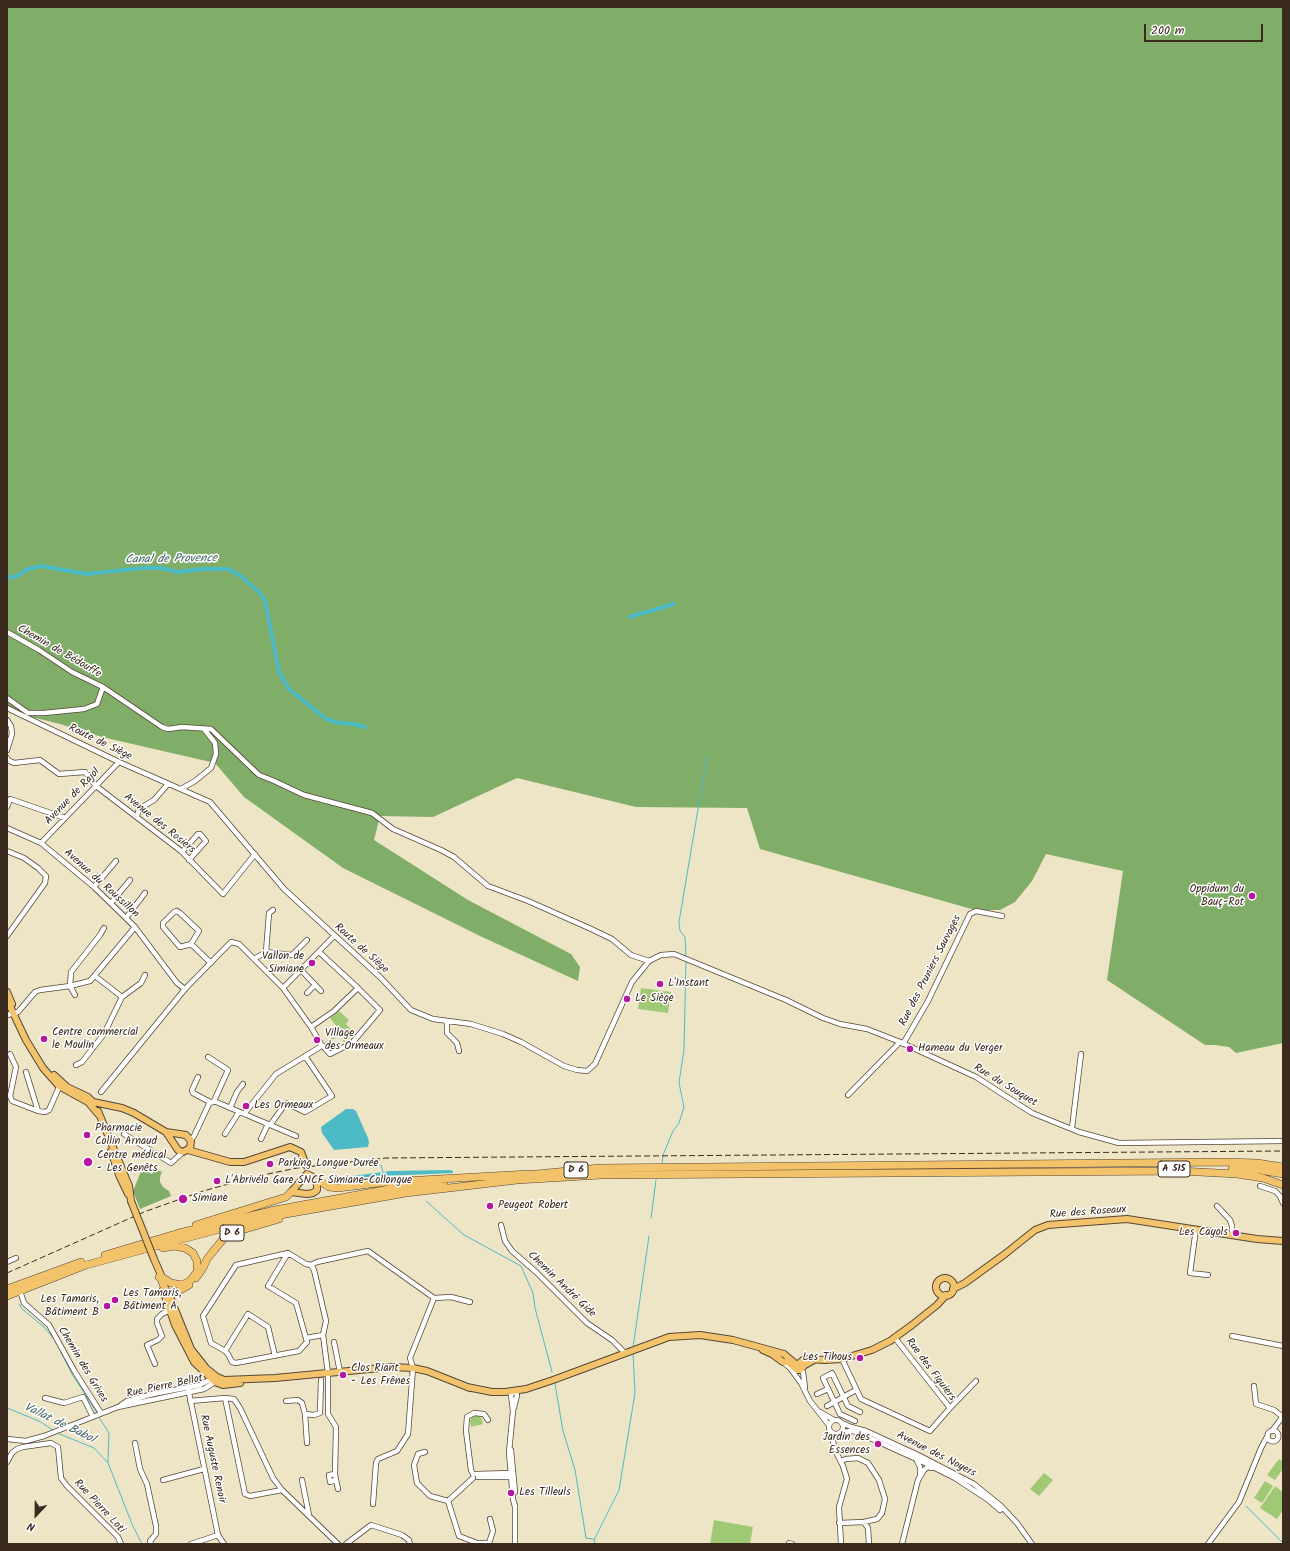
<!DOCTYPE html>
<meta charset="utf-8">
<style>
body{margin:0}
#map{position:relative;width:1290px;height:1551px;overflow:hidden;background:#eee5c7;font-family:Kalam,sans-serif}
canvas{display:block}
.frame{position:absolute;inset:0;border:8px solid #3b2a1e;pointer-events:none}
.north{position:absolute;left:16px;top:1495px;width:40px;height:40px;-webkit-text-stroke:3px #fff;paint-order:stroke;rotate:202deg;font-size:11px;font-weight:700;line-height:16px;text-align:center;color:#3b2a1e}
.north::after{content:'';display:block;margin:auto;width:14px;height:18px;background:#3b2a1e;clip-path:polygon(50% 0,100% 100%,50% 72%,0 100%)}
.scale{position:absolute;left:1144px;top:24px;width:119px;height:18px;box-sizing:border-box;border:2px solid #3b2a1e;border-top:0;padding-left:5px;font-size:12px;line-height:14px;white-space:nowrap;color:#3b2a1e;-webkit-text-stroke:3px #fff;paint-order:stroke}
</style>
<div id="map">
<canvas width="1290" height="1551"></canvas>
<div class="frame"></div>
<div class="north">N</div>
<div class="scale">200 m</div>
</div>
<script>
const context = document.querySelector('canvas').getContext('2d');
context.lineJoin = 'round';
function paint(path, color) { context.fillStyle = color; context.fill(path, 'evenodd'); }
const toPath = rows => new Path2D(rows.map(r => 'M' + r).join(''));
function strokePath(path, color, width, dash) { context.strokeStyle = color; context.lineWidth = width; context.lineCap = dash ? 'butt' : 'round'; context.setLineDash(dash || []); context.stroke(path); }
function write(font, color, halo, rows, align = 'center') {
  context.font = font + ' Kalam,sans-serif'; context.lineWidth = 3; context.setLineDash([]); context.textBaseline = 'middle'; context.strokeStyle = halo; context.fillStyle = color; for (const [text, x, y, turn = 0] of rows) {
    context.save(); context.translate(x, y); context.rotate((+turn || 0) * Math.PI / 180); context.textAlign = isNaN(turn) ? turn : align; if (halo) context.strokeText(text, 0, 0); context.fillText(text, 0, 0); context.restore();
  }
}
const green = toPath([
 [641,988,671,992,668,1013,638,1009],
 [339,1011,349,1020,346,1024,355,1033,344,1043,342,1037,338,1036,326,1044,325,1042,337,1035,336,1029,337,1027,330,1018],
 [479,1415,481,1417,483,1424,471,1427,470,1421,472,1416],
 [1279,1459,1283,1462,1283,1469,1275,1480,1267,1475],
 [1044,1473,1053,1480,1039,1496,1030,1489],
 [1265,1481,1273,1486,1262,1503,1254,1498],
 [1275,1486,1283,1492,1283,1510,1277,1519,1260,1508],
 [714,1520,753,1527,750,1544,710,1544]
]);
const forest = toPath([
 [7,7,1283,7,1283,1043,1236,1053,1229,1047,1215,1045,1205,1045,1107,980,1123,871,1046,854,1032,881,1015,902,1000,910,975,910,760,849,747,808,636,807,517,778,433,817,380,816,374,840,468,900,571,954,580,967,578,981,480,936,343,868,244,797,215,763,102,737,60,724,7,711],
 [142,1169,152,1174,155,1169,162,1172,160,1177,160,1182,163,1187,169,1191,171,1196,140,1209,133,1191]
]);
const water = toPath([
 [346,1109,353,1109,356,1111,368,1138,369,1142,368,1147,334,1150,322,1133,321,1127],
 [450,1170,453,1171,453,1173,384,1176,354,1179,352,1178,352,1176,391,1171]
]);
const stream = toPath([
 [686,958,685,937,680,931,679,922,707,756],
 [662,1164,663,1155,673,1131,679,1123,684,1107,679,1083,684,1049,686,961],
 [381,1165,383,1172],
 [426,1201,464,1235,521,1266,533,1293,535,1308,552,1372],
 [651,1218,656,1180],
 [19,1304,22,1309,44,1327,55,1340,72,1374,97,1413],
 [633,1348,649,1236],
 [555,1384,563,1431,575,1470,586,1538,593,1539],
 [7,1408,39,1421,53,1430],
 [98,1416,109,1433,108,1462],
 [57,1433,94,1448,108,1463,132,1524,142,1544],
 [1246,1506,1283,1543],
 [595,1544,594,1540,619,1490,635,1393,633,1353]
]);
const canal = toPath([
 [7,578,17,576,28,569,42,566,86,574,143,568,161,568,178,572,202,569,228,569,241,576,260,593,265,600,279,672,289,689,326,719,339,723,354,724,365,727],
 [629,617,674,604]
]);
const minor = toPath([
 [7,632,39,650,72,672,103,687,162,727,168,729,182,727,211,729,259,775,272,780,304,795,372,813,393,829,441,850,454,857,488,886,528,901,589,928,612,939,631,955,649,961],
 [7,698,28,713,44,713,84,709,97,704,103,687],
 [7,708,119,762,210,802,284,889,380,977,411,1010,433,1019,471,1024,503,1034,521,1042,564,1066,577,1070,587,1071,595,1064,632,982,649,961,661,955,674,954,786,1000,823,1018,840,1024,867,1029,900,1042,976,1077,1032,1113,1079,1132,1119,1143,1283,1141],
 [7,720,11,726,12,734,7,750],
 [7,758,8,760,14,763,40,760,59,774,85,772,96,786,181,851,223,894,255,854],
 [181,789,195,781,211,768,216,754,215,743,204,729],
 [7,807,10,799,65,818],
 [137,816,139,809,154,800,168,784],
 [7,828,41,843,94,887,135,927,177,983,185,989],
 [41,843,119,762],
 [7,851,24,858,38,868,46,876,45,883,7,936],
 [182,852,198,834,200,834,206,841,189,860],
 [94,887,116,861],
 [111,903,130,880],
 [177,911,180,913,199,931,191,944,180,947,163,927,163,923,174,912,177,911],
 [126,918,145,893],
 [191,944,211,963],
 [266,952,292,955,307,940],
 [254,959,266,952,269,913,273,910],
 [301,970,321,991],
 [283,988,311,1027,321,1044,330,1054,352,1043,380,1010,358,988],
 [307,993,315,985],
 [75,995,70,986,71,972,100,935,104,928],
 [122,997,141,983,145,975],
 [7,1015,18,1012,35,992,40,990,70,986,90,981,135,927],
 [447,1021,447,1033,457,1043,459,1051],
 [311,1027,334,1011,358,988,319,952],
 [903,1044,928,1001,970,914,976,911,1002,916],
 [10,1054,16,1067,10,1096,12,1101,38,1111],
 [208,1057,228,1070,214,1101],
 [76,1065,82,1062,104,1034,122,997,95,976],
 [26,1072,38,1111,45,1112,49,1110,60,1085],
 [198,1077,192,1090,193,1093,210,1102],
 [101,1092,185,989,231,942,239,944,283,988,334,936],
 [848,1095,900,1042],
 [230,1108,237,1092,243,1084],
 [244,1114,276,1074,320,1047,321,1044],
 [270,1125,286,1103,305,1112,332,1096,305,1056],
 [1072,1128,1081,1054],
 [124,1134,171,1163],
 [225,1134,239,1112],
 [261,1139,268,1124],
 [191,1140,194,1136,209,1104,214,1101,296,1136],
 [171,1163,183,1152],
 [1260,1186,1275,1191,1280,1196,1283,1203],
 [1217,1206,1230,1220,1232,1226,1232,1235],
 [501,1225,505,1241,512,1251,536,1272,587,1323,612,1340,625,1353],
 [1196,1229,1190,1273,1208,1275],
 [288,1253,236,1265,203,1316,211,1343,225,1351,228,1354,232,1362,236,1363,299,1351,307,1342,296,1303,268,1286,288,1253,306,1264,311,1265,314,1270,326,1321,323,1335,328,1373,328,1414,336,1427,335,1474,329,1475,330,1482,336,1480,335,1474],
 [7,1262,16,1258],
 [311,1265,317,1262,368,1251,434,1298,410,1358,413,1368,408,1434,397,1451,378,1459,376,1463,373,1504],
 [20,1291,24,1303,49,1325,75,1372,101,1413],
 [434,1298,451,1297,470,1302],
 [1232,1336,1283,1346],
 [306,1338,323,1335],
 [334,1342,340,1372],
 [225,1351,248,1314,268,1327,275,1356],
 [842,1359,861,1399,930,1431,950,1408,895,1338],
 [783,1362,790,1368,801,1383,810,1401,828,1424],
 [155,1364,147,1345,158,1340,162,1336,157,1323,157,1319,162,1314,172,1309],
 [799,1368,803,1372,805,1387],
 [1254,1386,1256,1404,1274,1410,1283,1417],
 [188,1388,218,1535,224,1544],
 [817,1394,828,1389],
 [45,1398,64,1403,83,1397,93,1417],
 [225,1398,245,1494,250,1496,282,1490],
 [190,1401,225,1398,234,1399,240,1408,273,1478,282,1490,338,1544],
 [286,1401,298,1400,302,1403,305,1414],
 [121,1405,127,1401,153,1394,200,1385,213,1378],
 [827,1406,856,1390],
 [514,1408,517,1395],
 [950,1408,976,1381],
 [820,1412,834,1420],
 '829 1427a7 7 0 1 1 14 0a7 7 0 1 1-14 0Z',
 [855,1421,840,1414,823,1378,832,1373,848,1406,860,1412],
 [842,1423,851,1427,866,1431,918,1455,974,1484,1001,1506,1017,1523,1032,1544],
 '1267.5 1436a5.5 5.5 0 1 1 11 0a5.5 5.5 0 1 1-11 0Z',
 [1272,1431,1283,1416],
 [841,1432,853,1431,859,1433,925,1463,955,1478,987,1499,1000,1510],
 [832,1433,834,1448,843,1466,847,1479,839,1507,841,1544],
 [7,1439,26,1441,44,1436,118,1407,204,1389,215,1382],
 [135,1443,140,1469,147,1484,156,1526,156,1534,150,1541,151,1544],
 [307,1443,305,1414,314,1415,320,1413,321,1380],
 [511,1450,515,1492],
 [425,1452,418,1454,414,1465,417,1483,430,1496,448,1501],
 [916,1459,920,1467,920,1475],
 [7,1462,12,1453,17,1449,23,1447,51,1443,58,1447,61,1478,67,1486,118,1537,121,1544],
 [473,1474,471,1470,466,1431,467,1417,474,1413,484,1414,488,1420],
 [476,1474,512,1473],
 [478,1477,513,1477],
 [473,1478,448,1501,459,1536,477,1543,489,1543,493,1531,490,1519],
 [163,1480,204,1469],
 [302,1480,309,1515],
 [336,1480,338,1489],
 [515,1505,515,1544],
 [515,1507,513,1499,509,1452,513,1411,511,1395,514,1392,517,1392],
 [864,1522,868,1528,869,1544],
 [839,1523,864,1522,877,1519,882,1513,885,1499,879,1480,868,1463,858,1458,846,1459,841,1461],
 [789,1543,792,1544],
 [191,1544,218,1535],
 [346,1544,371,1525,402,1535,409,1540,410,1544],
 [902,1544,918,1480,924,1470,928,1467,932,1468],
 [1208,1544,1239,1502,1261,1448,1268,1435]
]);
const major = toPath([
 [7,992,12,1004],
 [7,1000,26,1040,43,1068,59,1086,88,1102,99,1115],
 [54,1075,67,1087,88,1097,93,1102],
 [93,1102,122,1108,134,1113,166,1132,186,1135,191,1141,190,1148,183,1152,178,1150,166,1132],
 [98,1111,129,1186,131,1201],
 [188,1150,230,1162,244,1162,290,1147,301,1152,306,1165],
 [111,1151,119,1175,128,1194],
 [307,1174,315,1178,317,1185,317,1190,313,1193,307,1194,291,1192,307,1174],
 [154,1259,164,1282],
 '936 1287a9 9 0 1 1 18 0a9 9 0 1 1-18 0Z',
 [953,1289,965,1283,1005,1254,1035,1230,1048,1225,1127,1219,1257,1239,1283,1241],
 [163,1290,175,1325,194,1362,215,1382,223,1385,240,1383],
 [168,1292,191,1349,206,1368,217,1377,224,1380,275,1378,391,1367,413,1368,427,1371,470,1388],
 [763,1350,772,1354,783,1362,788,1362,797,1370,800,1370,805,1365,814,1360],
 [467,1387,492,1392,505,1392,526,1389,553,1380,669,1337,700,1335,733,1340,784,1354,797,1365,803,1360,808,1359,825,1360,842,1359,872,1350,890,1341,912,1325,937,1305,946,1295]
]);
const highway = toPath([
 [1232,1169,1260,1170,1283,1174],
 [526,1175,600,1168,1227,1162,1257,1163,1283,1167],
 [315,1178,329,1187,338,1188,386,1182,529,1174],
 [196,1225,286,1197,291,1192],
 [105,1255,179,1233,275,1210,395,1188,444,1183],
 [159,1277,161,1279,167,1294,170,1296,189,1285],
 [163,1278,171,1283,182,1285,190,1281,197,1272,197,1261,193,1253,185,1248,174,1246,163,1248],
 [196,1278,203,1268,207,1259,224,1238,242,1230,279,1219],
 [7,1289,81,1262],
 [7,1296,86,1265,257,1219,406,1193,517,1180,601,1175,1180,1171,1237,1174,1263,1178,1283,1185]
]);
const rail = toPath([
 [7,1273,144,1212,203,1191,258,1176,297,1168,386,1158,1283,1151]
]);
const majorBridge = toPath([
 [131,1201,154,1259]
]);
const markers = [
 [1252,896,4,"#b5179e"],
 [312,963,4,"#b5179e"],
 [660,984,4,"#b5179e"],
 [627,999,4,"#b5179e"],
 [44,1039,4,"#b5179e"],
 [317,1040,4,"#b5179e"],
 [910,1049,4,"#b5179e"],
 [246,1106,4,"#b5179e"],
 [87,1135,4,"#b5179e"],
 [88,1162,5,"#b5179e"],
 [270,1164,4,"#b5179e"],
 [217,1181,4,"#b5179e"],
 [183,1199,5,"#b5179e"],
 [490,1206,4,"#b5179e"],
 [1236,1233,4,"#b5179e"],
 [115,1300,4,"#b5179e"],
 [107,1306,4,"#b5179e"],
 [860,1358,4,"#b5179e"],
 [343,1375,4,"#b5179e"],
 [878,1444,4,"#b5179e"],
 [511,1493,4,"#b5179e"]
];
const shields = [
 [1174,1169,32],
 [576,1170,24],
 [232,1233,24]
];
const shieldNames = [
 ["A 515",1174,1169],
 ["D 6",576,1170],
 ["D 6",232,1233]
];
const streetNames = [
 ["Chemin de Bédouffe",59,652,30],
 ["Route de Siège",100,743,26],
 ["Avenue de Rajol",73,797,-46],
 ["Avenue des Rosiers",159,824,39],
 ["Avenue du Roussillon",101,884,42],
 ["Route de Siège",361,949,42],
 ["Rue des Pruniers Sauvages",931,971,-63],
 ["Rue du Souquet",1005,1086,31],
 ["Rue des Roseaux",1088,1213,-4],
 ["Chemin André Gide",561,1285,44],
 ["Chemin des Grives",82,1365,59],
 ["Rue des Figuiers",930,1370,53],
 ["Rue Pierre Bellot",165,1387,-12],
 ["Avenue des Noyers",936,1455,27],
 ["Rue Auguste Renoir",212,1459,78],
 ["Rue Pierre Loti",99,1507,47]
];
const poiNames = [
 ["Oppidum du",1244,890,"right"],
 ["Bauç-Rot",1244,903,"right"],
 ["Vallon de",304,957,"right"],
 ["Simiane",304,970,"right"],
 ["L'Instant",668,984],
 ["Le Siège",635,999],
 ["Centre commercial",52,1033],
 ["le Moulin",52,1046],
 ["Village",325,1034],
 ["des Ormeaux",325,1047],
 ["Hameau du Verger",918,1049],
 ["Les Ormeaux",254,1106],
 ["Pharmacie",95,1129],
 ["Collin Arnaud",95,1142],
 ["Centre médical",97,1156],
 ["- Les Genêts",97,1169],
 ["Parking Longue Durée",278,1164],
 ["L'Abrivélo Gare SNCF Simiane-Collongue",225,1181],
 ["Simiane",192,1199],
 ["Peugeot Robert",498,1206],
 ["Les Cayols",1228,1233,"right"],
 ["Les Tamaris,",123,1294],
 ["Bâtiment A",123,1307],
 ["Les Tamaris,",99,1300,"right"],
 ["Bâtiment B",99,1313,"right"],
 ["Les Tihous",852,1358,"right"],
 ["Clos Riant",351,1369],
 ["- Les Frênes",351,1382],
 ["Jardin des",870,1438,"right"],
 ["Essences",870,1451,"right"],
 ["Les Tilleuls",519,1493]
];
const waterNames = [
 ["Canal de Provence",171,560,-1],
 ["Vallat de Babol",59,1424,26]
];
paint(green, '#a0c976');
paint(forest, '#80ad67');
paint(water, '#4dbbc5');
strokePath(stream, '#4dbbc5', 1);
strokePath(canal, '#4dbbc5', 4);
strokePath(minor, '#564637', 6);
strokePath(major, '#564637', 8);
strokePath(highway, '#564637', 8);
strokePath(minor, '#fff', 4.5);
strokePath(major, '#f2c36a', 6);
strokePath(highway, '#f2c36a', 7);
strokePath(rail, '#3b2a1e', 1, [6, 3]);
strokePath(majorBridge, '#564637', 8, []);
strokePath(majorBridge, '#f2c36a', 6);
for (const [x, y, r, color] of markers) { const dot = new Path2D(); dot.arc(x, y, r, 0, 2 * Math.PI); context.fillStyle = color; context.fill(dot); strokePath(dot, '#fff', 1.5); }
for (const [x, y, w] of shields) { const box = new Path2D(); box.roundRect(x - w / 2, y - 8, w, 16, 3); context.fillStyle = '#fff'; context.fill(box); strokePath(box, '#3b2a1e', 1); }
write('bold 10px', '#3b2a1e', null, shieldNames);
write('11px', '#3b2a1e', '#fff', streetNames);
write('11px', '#3b2a1e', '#fff', poiNames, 'left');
write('italic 12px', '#426461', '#fff', waterNames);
</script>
